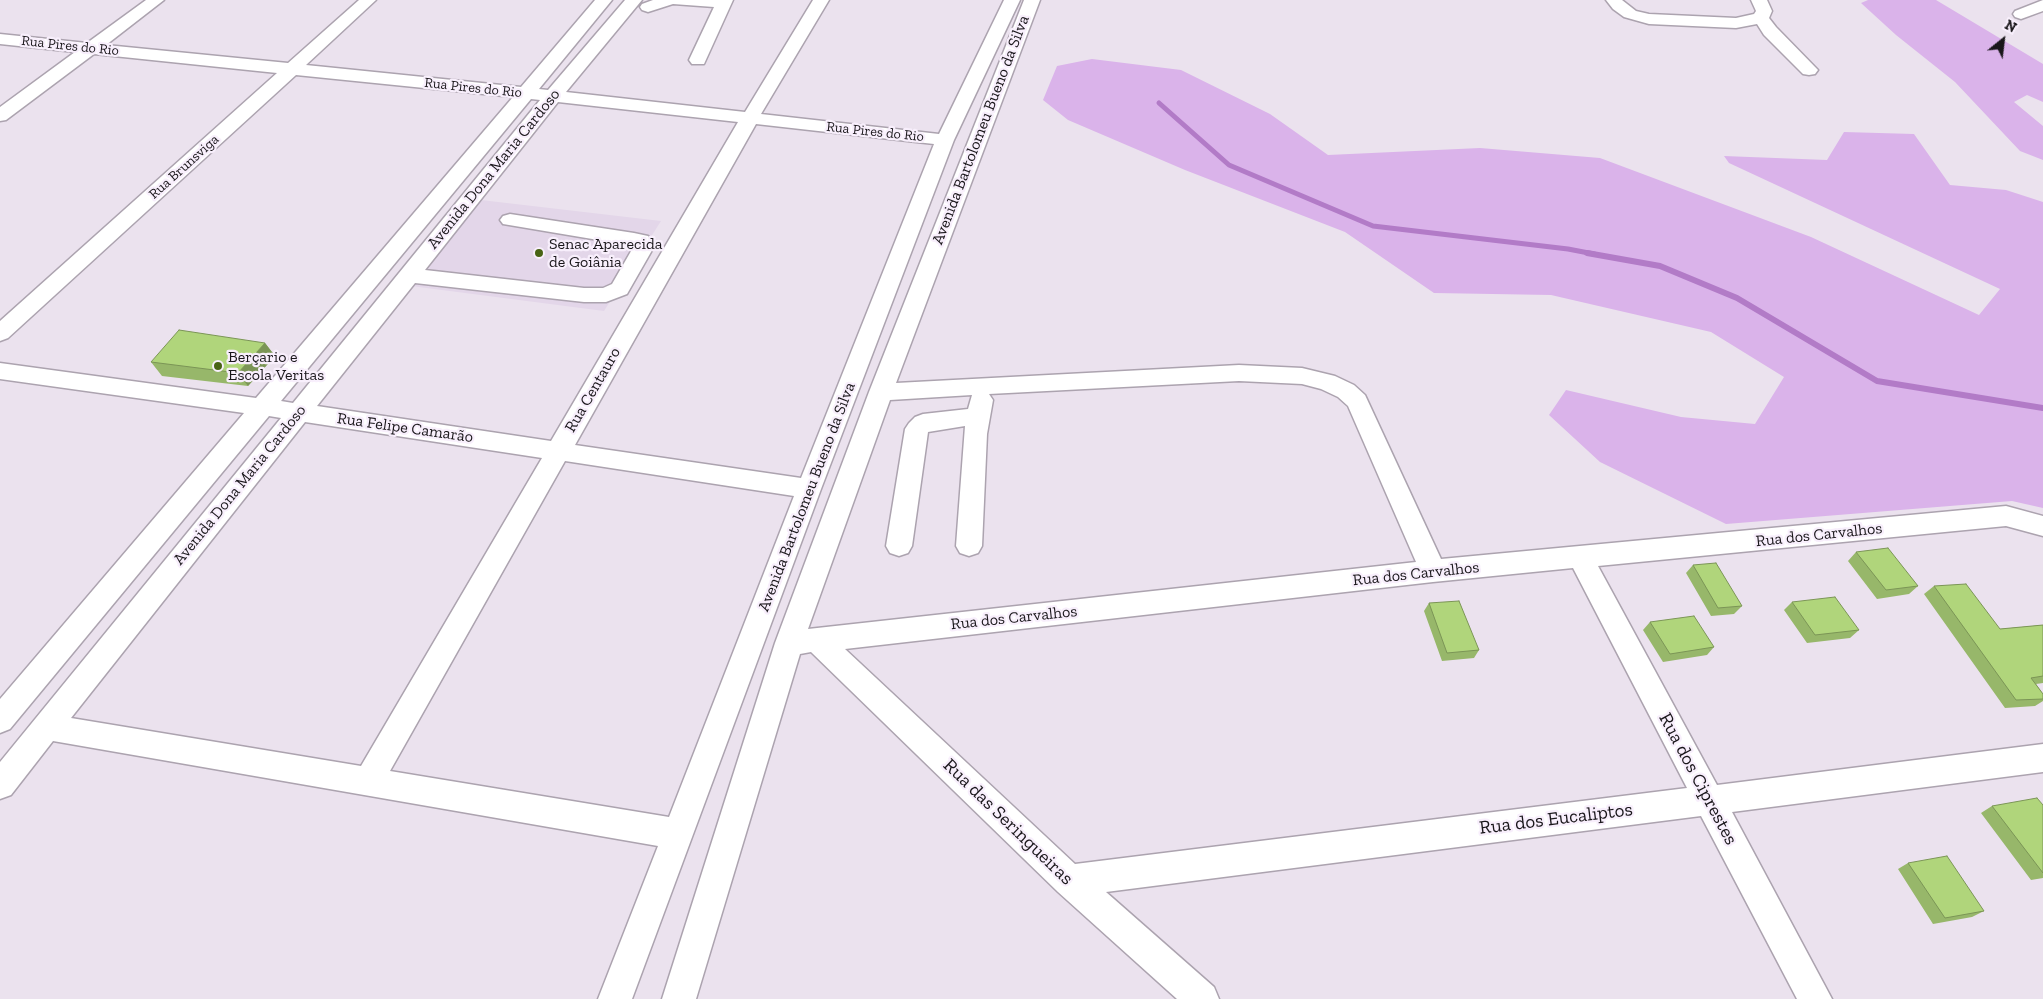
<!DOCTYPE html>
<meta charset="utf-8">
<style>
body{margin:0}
#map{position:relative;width:2043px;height:999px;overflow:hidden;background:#ebe2ee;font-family:"Zilla Slab",serif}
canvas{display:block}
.north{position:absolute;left:1978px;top:15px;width:50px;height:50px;-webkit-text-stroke:4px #f8effc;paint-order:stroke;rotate:29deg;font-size:14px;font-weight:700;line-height:20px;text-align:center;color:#19161a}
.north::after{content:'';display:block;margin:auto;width:18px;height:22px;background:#19161a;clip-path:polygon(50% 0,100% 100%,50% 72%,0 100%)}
</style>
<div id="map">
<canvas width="2043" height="999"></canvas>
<div class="north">N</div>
</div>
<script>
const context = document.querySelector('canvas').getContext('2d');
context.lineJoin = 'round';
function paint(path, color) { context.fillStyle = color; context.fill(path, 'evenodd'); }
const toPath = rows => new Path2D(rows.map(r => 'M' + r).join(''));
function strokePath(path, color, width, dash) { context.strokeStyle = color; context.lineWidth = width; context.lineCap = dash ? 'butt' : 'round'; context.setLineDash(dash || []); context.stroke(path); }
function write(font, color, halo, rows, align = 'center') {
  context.font = font + ' "Zilla Slab",serif'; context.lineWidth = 4.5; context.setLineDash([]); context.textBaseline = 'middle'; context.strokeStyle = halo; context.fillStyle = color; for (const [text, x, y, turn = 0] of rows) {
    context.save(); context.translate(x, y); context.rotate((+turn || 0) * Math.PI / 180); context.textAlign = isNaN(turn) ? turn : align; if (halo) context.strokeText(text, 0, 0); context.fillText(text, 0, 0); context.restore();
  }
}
const built = toPath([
 [481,200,661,221,604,311,411,286]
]);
const green = toPath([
 [1868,0,1936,0,2043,64,2043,102,2027,95,2014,102,2043,126,2043,160,2020,151,1955,82,1896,35,1861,3],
 [1092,59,1181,70,1270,114,1328,155,1480,148,1600,158,1811,237,1979,315,2000,289,1729,163,1724,156,1827,160,1844,132,1914,134,1950,185,2006,190,2043,202,2043,508,2012,501,1726,524,1600,462,1549,415,1566,390,1681,417,1755,424,1784,377,1711,332,1551,295,1434,293,1345,232,1185,170,1068,120,1043,100,1057,66]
]);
const streamFar1 = toPath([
 [1159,103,1229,165,1373,226,1568,249,1594,254]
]);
const stream = toPath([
 [1587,253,1660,266,1737,298,1877,381,2043,408]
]);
const minor = toPath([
 [146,0,164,0,106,45,288,63,359,0,376,0,306,65,521,87,595,0,612,0,539,89,548,90,625,0,642,0,566,92,745,112,813,0,829,0,761,114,939,134,1004,0,1020,0,954,140,821,489,632,999,598,999,658,846,53,741,11,795,0,799,0,762,281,418,269,416,10,729,0,733,0,699,244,413,0,379,0,363,256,398,513,97,296,75,8,338,0,341,0,321,277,73,94,54,6,120,0,121,0,107,75,52,0,44,0,34,87,43,146,0],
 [531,99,540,100,293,403,281,401,531,99],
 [558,102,738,122,551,441,317,406,415,283,584,302,606,302,627,294,655,245,648,236,634,233,510,214,503,216,500,220,503,224,634,246,612,284,603,288,584,288,425,270,558,102],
 [756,124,934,144,801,478,575,445,756,124],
 [305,422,542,458,361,766,71,718,305,422],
 [565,461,794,496,669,817,390,771,565,461],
 [653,0,733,0,704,64,692,64,689,60,714,7,673,4,648,12,642,10,640,7,642,4,653,0],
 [1024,0,1040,0,896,383,1239,365,1302,368,1335,376,1354,385,1365,395,1441,559,2006,506,2043,516,2043,536,2006,526,1598,566,1717,785,2043,744,2043,772,1732,812,1832,999,1797,999,1701,816,1106,892,1214,987,1219,999,1177,999,1058,892,811,652,800,654,696,999,662,999,775,643,869,392,1024,0],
 [1239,381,1302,384,1321,389,1338,397,1348,406,1416,562,808,629,890,400,972,395,968,409,923,414,915,417,909,423,905,429,886,546,890,553,899,556,908,553,912,546,928,432,965,426,956,546,960,553,969,556,978,553,982,546,987,434,993,400,989,394,1239,381],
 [1573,568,1687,788,1075,864,845,649,1433,582,1573,568],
 [1606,0,1622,0,1636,11,1649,14,1736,18,1754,14,1756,11,1751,0,1767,0,1772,11,1769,18,1776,27,1818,70,1815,74,1809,75,1803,74,1764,35,1757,24,1736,28,1649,24,1624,17,1613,9,1606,0],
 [2043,0,2043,11,2021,19,2015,17,2013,14,2015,11,2043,0]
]);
const wall = toPath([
 [265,343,275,356,248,386,162,376,151,362],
 [1856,552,1918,586,1909,594,1877,599,1848,561],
 [1693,565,1742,606,1734,614,1711,616,1686,573],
 [1934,586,2000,629,2043,625,2043,683,2036,684,2043,694,2043,701,2035,706,2005,708,1924,594],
 [1792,602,1859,630,1850,638,1807,643,1784,610],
 [1429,603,1479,650,1474,658,1442,661,1424,611],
 [1650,622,1714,647,1707,655,1663,662,1643,630],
 [2043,805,2043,878,2031,880,1981,813,1992,806],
 [1908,863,1984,911,1972,917,1933,924,1898,869]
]);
const shadedWall = toPath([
 [265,343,275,356,248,386,238,373]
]);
const building = toPath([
 [179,330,265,343,238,373,151,362,179,330],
 [1888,548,1918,586,1886,590,1856,552,1888,548],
 [1716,563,1742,606,1718,608,1693,565,1716,563],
 [1966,584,2000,629,2043,625,2043,676,2031,678,2043,694,2043,699,2016,700,1934,586,1966,584],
 [1835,597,1859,630,1815,635,1792,602,1835,597],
 [1459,601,1479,650,1447,653,1429,603,1459,601],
 [1694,616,1714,647,1670,654,1650,622,1694,616],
 [2037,798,2043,805,2043,873,1992,806,2037,798],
 [1947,856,1984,911,1945,918,1908,863,1947,856]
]);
const markers = [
 [539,253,5,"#486314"],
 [218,366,5,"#486314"]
];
const farStreetnames = [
 ["Rua Pires do Rio",70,46,6],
 ["Rua Pires do Rio",473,88,6],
 ["Rua Pires do Rio",875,132,6],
 ["Rua Brunsviga",184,167,-42]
];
const streetNames = [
 ["Avenida Bartolomeu Bueno da Silva",981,130,-69],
 ["Avenida Dona Maria Cardoso",494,169,-51],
 ["Rua Centauro",593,390,-60],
 ["Rua Felipe Camarão",405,428,8],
 ["Avenida Dona Maria Cardoso",240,485,-51],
 ["Avenida Bartolomeu Bueno da Silva",807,497,-69],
 ["Rua dos Carvalhos",1819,535,-6],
 ["Rua dos Carvalhos",1416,574,-6],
 ["Rua dos Carvalhos",1014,618,-6]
];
const poiNames = [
 ["Senac Aparecida",549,244],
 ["de Goiânia",549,262],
 ["Berçario e",228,357],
 ["Escola Veritas",228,375]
];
const nearStreetnames = [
 ["Rua dos Ciprestes",1698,779,62],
 ["Rua dos Eucaliptos",1556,819,-7],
 ["Rua das Seringueiras",1008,822,44]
];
paint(built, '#e3d6e9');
paint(green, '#dab3ea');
strokePath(streamFar1, '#b27bc7', 5);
strokePath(stream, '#b27bc7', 6);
strokePath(minor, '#aca3af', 3);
paint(minor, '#fff');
paint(wall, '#97b76a');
paint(shadedWall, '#7b9556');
paint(building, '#b0d57b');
strokePath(building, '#7b9556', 1);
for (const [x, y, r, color] of markers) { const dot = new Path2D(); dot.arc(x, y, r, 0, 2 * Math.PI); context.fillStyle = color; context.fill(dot); strokePath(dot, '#f8effc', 2); }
write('14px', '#19161a', '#f8effc', farStreetnames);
write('16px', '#19161a', '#f8effc', streetNames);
write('16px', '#19161a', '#f8effc', poiNames, 'left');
write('19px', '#19161a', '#f8effc', nearStreetnames);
</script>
